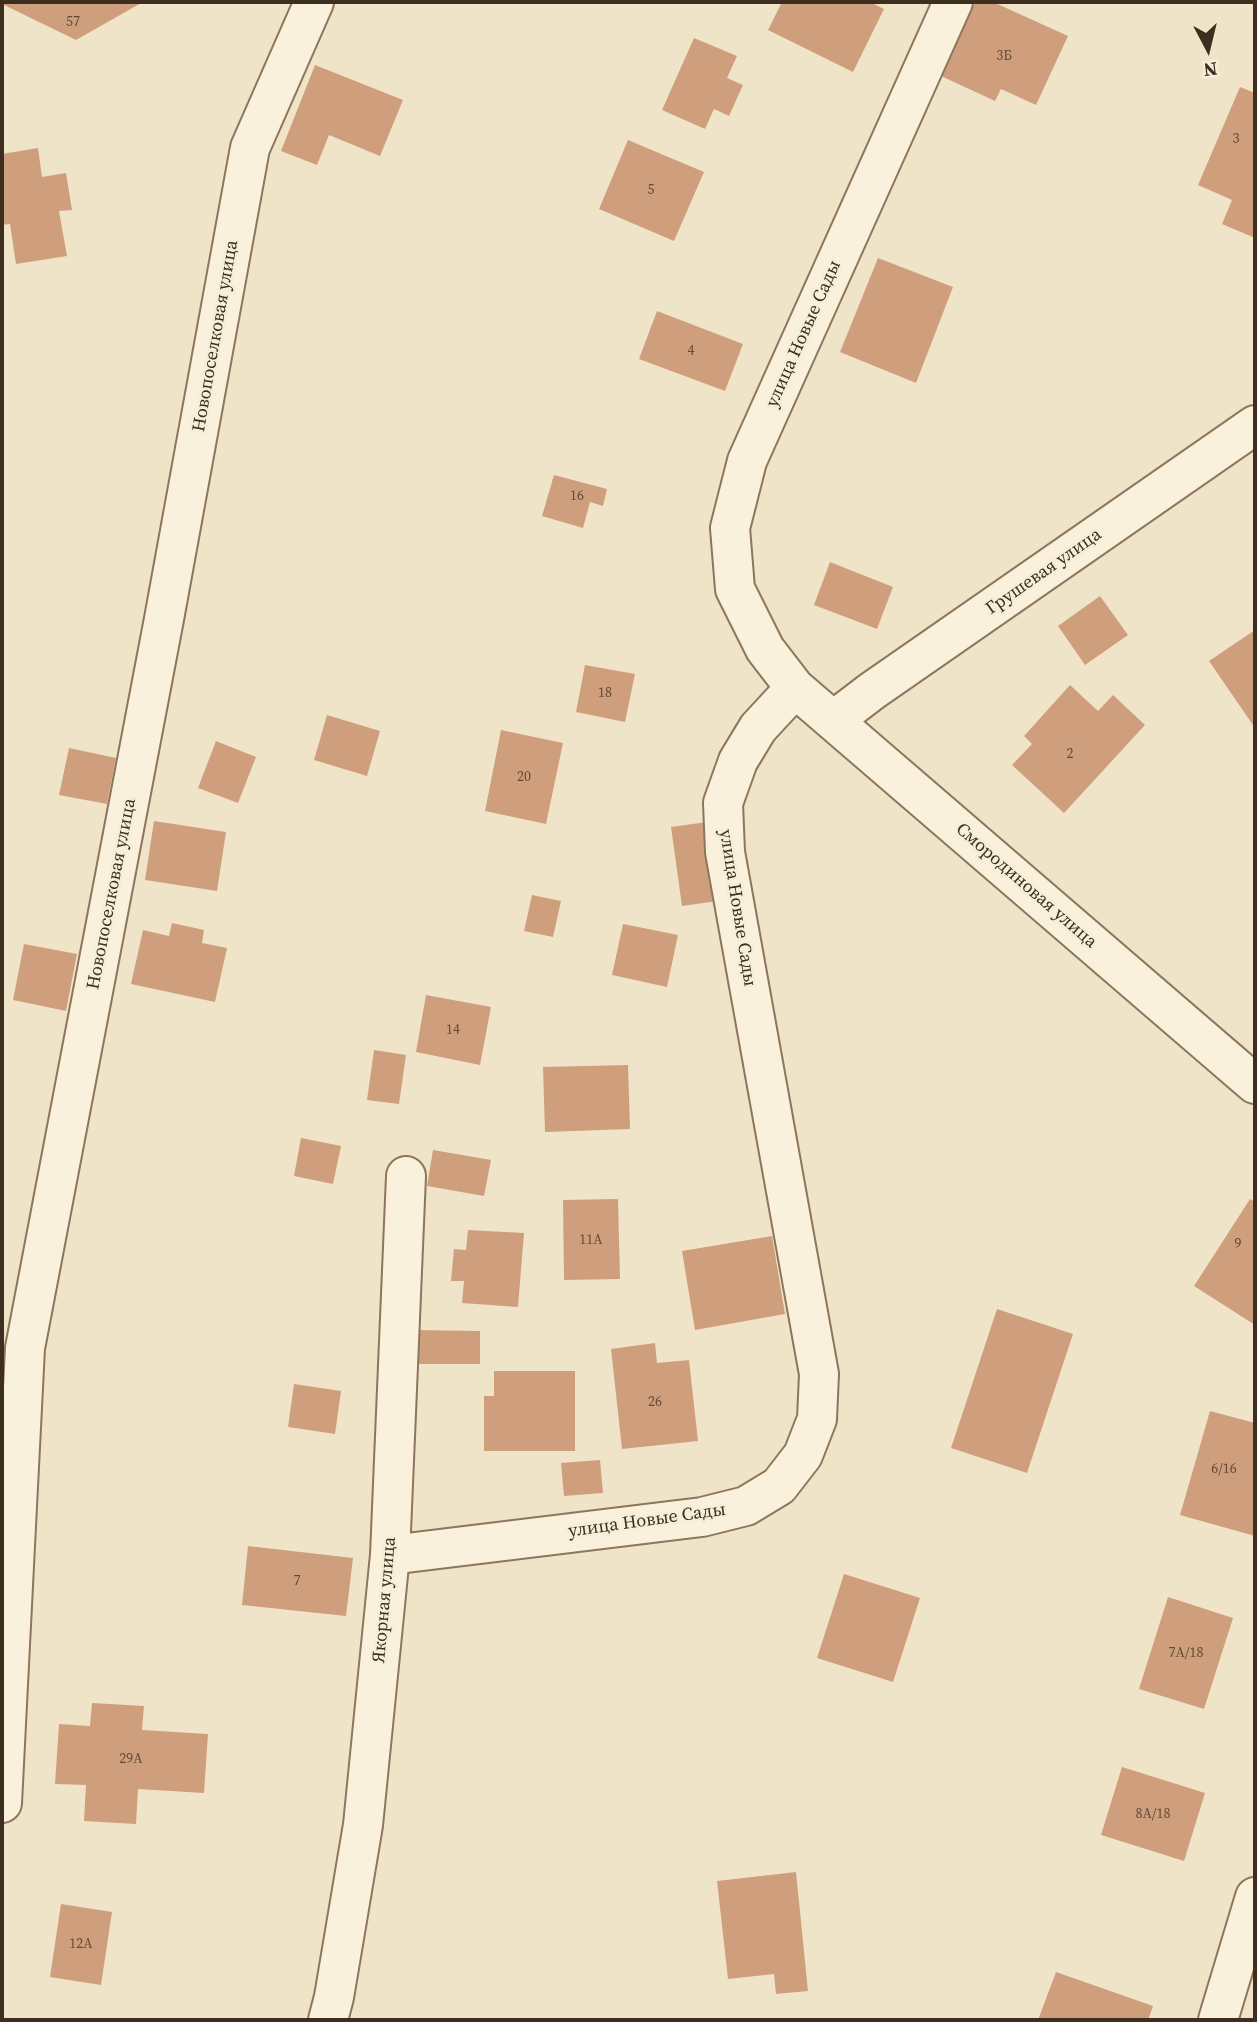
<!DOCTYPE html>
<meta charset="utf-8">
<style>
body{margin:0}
#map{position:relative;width:1257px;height:2022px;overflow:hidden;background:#f0e4c8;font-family:"Source Serif 4",serif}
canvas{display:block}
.frame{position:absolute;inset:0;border:4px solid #3d2e20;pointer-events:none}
.north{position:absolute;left:1173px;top:14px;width:70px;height:70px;-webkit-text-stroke:5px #f7eed8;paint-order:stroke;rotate:173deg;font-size:19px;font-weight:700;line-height:28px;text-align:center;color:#3d2e20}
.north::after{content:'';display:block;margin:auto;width:24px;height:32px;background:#3d2e20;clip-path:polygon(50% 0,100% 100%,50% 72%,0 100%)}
</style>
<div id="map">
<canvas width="1257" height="2022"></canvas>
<div class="frame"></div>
<div class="north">N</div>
</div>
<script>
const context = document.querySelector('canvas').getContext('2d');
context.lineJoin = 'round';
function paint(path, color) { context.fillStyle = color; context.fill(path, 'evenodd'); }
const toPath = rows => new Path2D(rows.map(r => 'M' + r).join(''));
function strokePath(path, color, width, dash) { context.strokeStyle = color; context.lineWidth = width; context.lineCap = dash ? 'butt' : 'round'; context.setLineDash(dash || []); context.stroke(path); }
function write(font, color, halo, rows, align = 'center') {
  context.font = font + ' "Source Serif 4",serif'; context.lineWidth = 6; context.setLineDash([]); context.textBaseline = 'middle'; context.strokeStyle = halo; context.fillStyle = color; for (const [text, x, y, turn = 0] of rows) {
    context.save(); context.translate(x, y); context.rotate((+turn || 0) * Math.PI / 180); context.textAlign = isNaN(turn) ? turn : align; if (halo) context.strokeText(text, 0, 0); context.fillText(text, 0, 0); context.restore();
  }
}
const building = toPath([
 [2,2,143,2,76,40,2,4],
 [782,2,870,2,884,9,853,72,768,30],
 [975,2,993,2,1068,36,1036,105,1001,89,995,101,941,76],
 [694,38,737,56,727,78,743,85,729,116,714,109,705,129,662,110],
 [315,65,403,100,380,156,329,135,317,165,281,151],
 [1240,87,1255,93,1255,238,1222,224,1232,200,1198,185],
 [628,140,704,172,674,241,599,209],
 [38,148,42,177,66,173,72,210,59,211,67,256,16,264,10,224,2,225,2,154],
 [878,258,953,287,916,383,840,352],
 [657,311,743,344,725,391,639,359],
 [554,475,607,489,603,506,590,502,583,528,542,516],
 [830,562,893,587,877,629,814,605],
 [1100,596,1128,635,1085,665,1058,626],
 [1255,630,1255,728,1209,661],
 [585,665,635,674,625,722,576,712],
 [1070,685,1098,711,1113,695,1145,725,1064,813,1012,765,1032,744,1024,736],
 [327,715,380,731,367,776,314,760],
 [501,730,563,743,546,824,485,811],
 [216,741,256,757,238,803,198,788],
 [69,748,116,758,107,804,59,795],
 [154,821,226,832,217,891,145,880],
 [707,822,718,901,682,906,671,827],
 [532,895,561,901,553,937,524,931],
 [172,923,204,930,202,943,227,948,215,1002,131,984,143,930,169,936],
 [623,924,678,935,667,987,612,975],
 [24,944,77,954,66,1011,13,1000],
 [426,995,491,1007,480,1065,416,1052],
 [374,1050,406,1055,399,1104,367,1100],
 [628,1065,630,1129,545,1132,543,1067],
 [301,1138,341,1146,333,1184,294,1176],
 [433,1150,491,1160,484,1196,427,1186],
 [618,1199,620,1279,564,1280,563,1200],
 [1250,1199,1255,1202,1255,1325,1194,1286],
 [468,1230,524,1233,518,1307,462,1303,464,1281,451,1281,454,1249,466,1250],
 [772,1236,785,1314,695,1330,682,1251],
 [997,1309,1073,1334,1027,1473,951,1448],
 [415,1330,480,1331,480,1364,415,1364],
 [655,1343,657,1363,689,1360,698,1441,622,1449,611,1349],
 [494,1371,575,1371,575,1451,484,1451,484,1396,494,1396],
 [294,1384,341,1391,335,1434,288,1427],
 [1210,1411,1255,1423,1255,1536,1180,1515],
 [600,1460,603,1493,564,1496,561,1463],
 [248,1546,353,1558,346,1616,242,1605],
 [844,1574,920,1598,893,1682,817,1658],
 [1168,1597,1233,1618,1204,1709,1139,1689],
 [92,1703,144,1706,142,1730,208,1734,204,1793,138,1789,136,1824,84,1821,86,1785,55,1784,59,1724,90,1726],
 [1122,1767,1205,1793,1184,1861,1101,1835],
 [796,1872,808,1991,776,1994,774,1974,728,1979,717,1881],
 [61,1904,112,1912,101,1985,50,1977],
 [1056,1972,1153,2006,1148,2020,1038,2020]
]);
const minor = toPath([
 [953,2,747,461,730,528,735,589,765,649,795,688,1255,1084],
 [834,720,872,691,1255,425],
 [390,1555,702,1517,746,1506,779,1486,803,1455,817,1419,819,1374,725,852,723,803,738,761,758,728,795,688],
 [2,1803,25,1348,164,619,250,148,314,2],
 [328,2020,334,1997,363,1825,390,1555,406,1176],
 [1218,2020,1255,1897]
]);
const numberNames = [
 ["57",73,22],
 ["3Б",1004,56],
 ["3",1236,139],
 ["5",651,190],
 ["4",691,351],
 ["16",577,496],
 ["18",605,693],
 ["2",1070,754],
 ["20",524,777],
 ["14",453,1030],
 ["11А",591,1240],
 ["9",1238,1244],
 ["26",655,1402],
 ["6/16",1224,1469],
 ["7",297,1581],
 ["7А/18",1186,1653],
 ["29А",131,1759],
 ["8А/18",1153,1814],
 ["12А",81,1944]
];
const streetNames = [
 ["улица Новые Сады",804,334,-66],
 ["Новопоселковая улица",216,336,-80],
 ["Грушевая улица",1044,572,-35],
 ["Смородиновая улица",1026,886,41],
 ["Новопоселковая улица",112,894,-79],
 ["улица Новые Сады",737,908,81],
 ["улица Новые Сады",647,1521,-8],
 ["Якорная улица",385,1600,-85]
];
paint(building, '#cf9f7d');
strokePath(minor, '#8d765c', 42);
strokePath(minor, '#faf1dc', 38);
write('14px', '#624a37', null, numberNames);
write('18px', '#3d2e20', '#f7eed8', streetNames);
</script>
